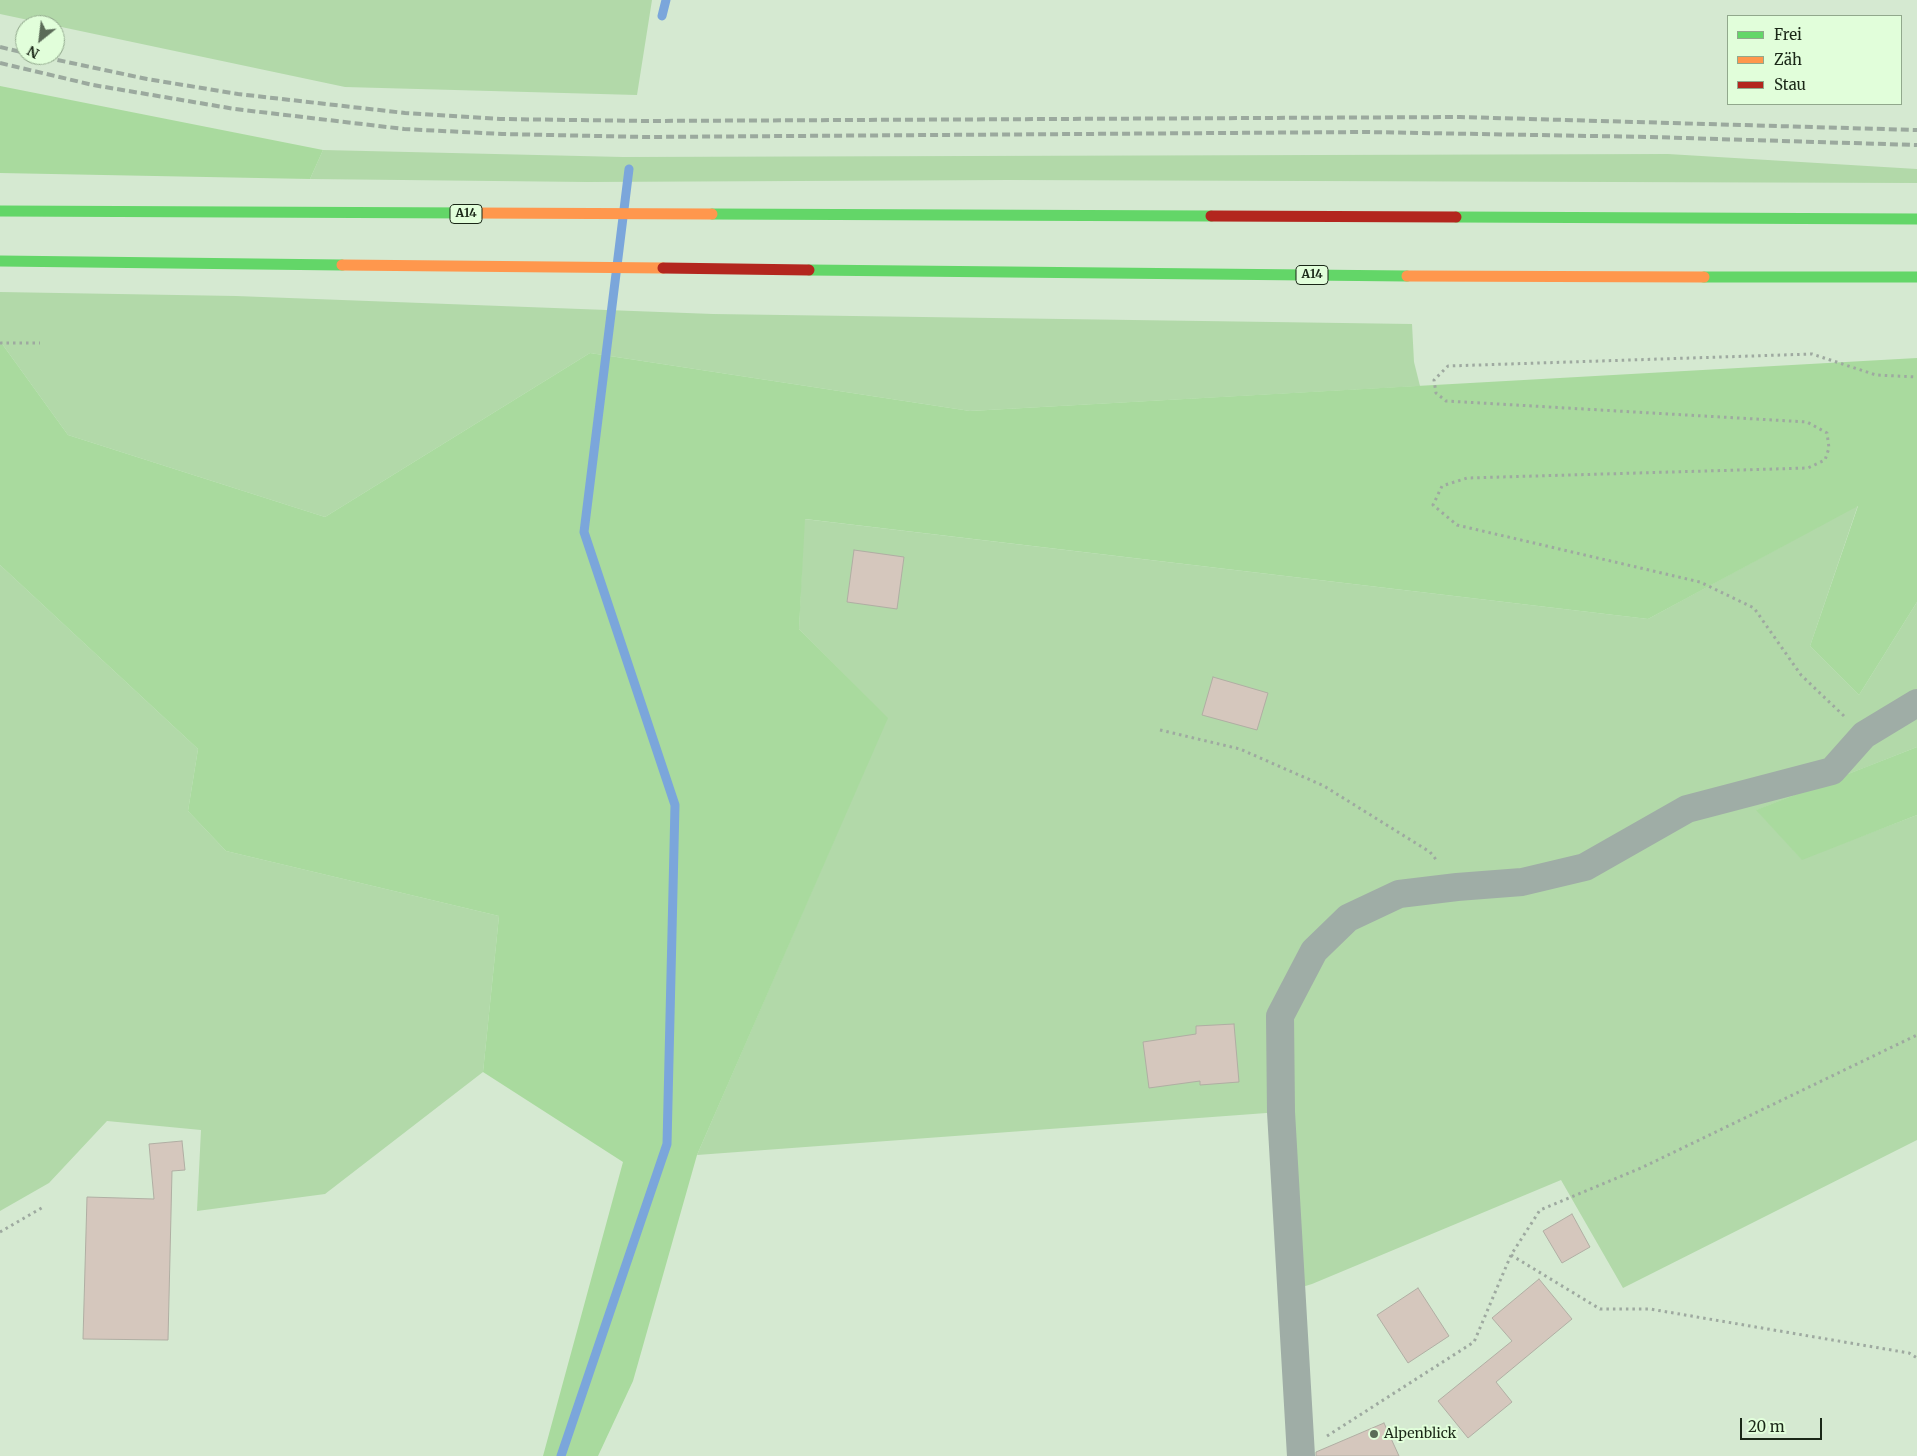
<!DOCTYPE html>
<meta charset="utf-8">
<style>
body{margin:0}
#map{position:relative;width:1917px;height:1456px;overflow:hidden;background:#d5e9d1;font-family:Merriweather,serif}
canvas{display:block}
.legend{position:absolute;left:1727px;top:15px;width:175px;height:90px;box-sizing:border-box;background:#e1feda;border:1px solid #91a88c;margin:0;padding:6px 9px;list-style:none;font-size:15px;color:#1a2717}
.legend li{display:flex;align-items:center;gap:10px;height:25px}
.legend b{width:25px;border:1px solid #91a88c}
.north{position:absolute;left:15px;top:15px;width:50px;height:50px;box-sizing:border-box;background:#e1feda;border:1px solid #91a88c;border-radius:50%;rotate:209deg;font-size:14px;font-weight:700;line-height:20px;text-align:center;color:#1a2717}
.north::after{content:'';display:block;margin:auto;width:18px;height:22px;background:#5b6b58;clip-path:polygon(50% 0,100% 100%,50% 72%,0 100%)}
.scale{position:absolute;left:1740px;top:1418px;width:82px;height:22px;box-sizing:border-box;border:2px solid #1a2717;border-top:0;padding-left:6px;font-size:15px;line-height:18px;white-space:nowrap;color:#1a2717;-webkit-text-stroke:4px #e1feda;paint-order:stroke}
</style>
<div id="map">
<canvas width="1917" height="1456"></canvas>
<ul class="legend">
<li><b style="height:6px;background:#63d668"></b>Frei</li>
<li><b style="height:6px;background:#ff974d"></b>Zäh</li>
<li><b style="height:6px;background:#b3261e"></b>Stau</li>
</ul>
<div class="north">N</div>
<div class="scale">20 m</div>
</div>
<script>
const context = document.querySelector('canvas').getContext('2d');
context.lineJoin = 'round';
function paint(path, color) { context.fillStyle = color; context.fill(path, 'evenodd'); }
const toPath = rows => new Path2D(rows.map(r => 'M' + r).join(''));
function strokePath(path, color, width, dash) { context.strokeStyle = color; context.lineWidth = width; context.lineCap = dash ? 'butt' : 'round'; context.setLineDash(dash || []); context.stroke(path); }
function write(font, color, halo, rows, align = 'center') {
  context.font = font + ' Merriweather,serif'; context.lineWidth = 4; context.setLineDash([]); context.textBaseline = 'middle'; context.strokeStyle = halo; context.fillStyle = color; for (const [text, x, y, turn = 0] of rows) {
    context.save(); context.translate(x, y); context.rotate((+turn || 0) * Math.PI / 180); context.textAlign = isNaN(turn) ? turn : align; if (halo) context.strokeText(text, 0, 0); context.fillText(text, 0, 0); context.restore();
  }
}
const green = toPath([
 [0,0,652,0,637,95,345,87,0,14],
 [323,150,623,157,1668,154,1917,169,1917,183,1009,180,587,182,310,179],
 [0,292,236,296,713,314,1412,324,1414,362,1420,386,970,411,590,353,325,517,68,435,0,341],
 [1858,505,1810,646,1859,695,1917,602,1917,747,1757,810,1802,859,1917,815,1917,1140,1623,1288,1561,1180,1312,1284,1292,1290,1280,1112,697,1155,887,718,799,629,804,519,1648,619],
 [0,565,198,749,188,811,226,851,499,916,483,1072,325,1194,197,1211,201,1130,107,1121,49,1183,0,1211]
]);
const forest = toPath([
 [0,86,323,150,310,179,0,173],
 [0,341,68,435,325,517,590,353,970,411,1917,358,1917,602,1859,695,1810,646,1858,506,1648,619,805,519,799,629,888,718,697,1155,633,1381,598,1456,543,1456,623,1162,483,1072,499,916,226,851,188,811,198,749,0,565],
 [1917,747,1917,815,1802,860,1756,810]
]);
const stream = toPath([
 [662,16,666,0],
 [561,1456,667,1144,675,805,584,532,629,169]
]);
const building = toPath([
 [854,550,904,557,897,609,847,602,854,550],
 [1213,677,1268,693,1257,730,1202,715,1213,677],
 [1234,1024,1239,1082,1200,1085,1200,1081,1149,1088,1143,1042,1196,1034,1196,1026,1234,1024],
 [182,1141,185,1170,172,1171,168,1340,83,1339,87,1197,154,1199,149,1144,182,1141],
 [1572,1214,1590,1247,1562,1263,1543,1231,1572,1214],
 [1539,1279,1572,1319,1496,1382,1512,1402,1468,1438,1438,1401,1512,1341,1492,1318,1539,1279],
 [1418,1288,1449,1336,1408,1363,1377,1315,1418,1288],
 [1384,1423,1399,1456,1316,1456,1316,1452,1384,1423]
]);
const path = toPath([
 [0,343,40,343],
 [1844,716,1801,675,1754,608,1700,582,1457,525,1433,505,1442,486,1467,478,1808,468,1825,460,1829,448,1827,433,1807,422,1446,401,1436,393,1434,380,1448,366,1812,354,1876,375,1917,377],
 [1160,730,1240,749,1324,786,1430,852,1438,862],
 [0,1232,45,1206],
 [1511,1255,1600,1309,1650,1309,1909,1353,1917,1358],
 [1327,1436,1474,1342,1511,1255,1540,1210,1641,1168,1917,1035]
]);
const street = toPath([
 [1301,1456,1281,1112,1280,1016,1314,951,1348,918,1399,894,1457,887,1522,882,1585,867,1687,809,1832,771,1864,735,1917,703]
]);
const fast = toPath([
 [0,211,473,213],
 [712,214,1211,216],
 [1456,217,1917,219],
 [0,261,342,265],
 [809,270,1407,276],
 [1704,277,1917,277]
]);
const slow = toPath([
 [473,213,712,214],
 [342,265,663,268],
 [1407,276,1704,277]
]);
const jam = toPath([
 [1211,216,1456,217],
 [663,268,809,270]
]);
const rail = toPath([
 [0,47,25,53],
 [34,55,147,79,238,94,405,113,500,119,647,121,1460,117,1917,130],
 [0,63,93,85,235,109,404,129,502,134,647,137,1365,132,1650,137,1917,145]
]);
const markers = [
 [1374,1434,5,"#5b6b58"]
];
const shields = [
 [466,214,32],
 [1312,275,32]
];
const shieldNames = [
 ["A14",466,214],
 ["A14",1312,275]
];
const poiNames = [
 ["Alpenblick",1384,1434]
];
paint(green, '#b2d9a9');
paint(forest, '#a9da9e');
strokePath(stream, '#7ba6db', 9);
paint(building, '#d5c7bd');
strokePath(building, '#b0aea3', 1);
strokePath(path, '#9ea9a0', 3, [2.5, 4]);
strokePath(street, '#9fada6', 28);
strokePath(fast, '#63d668', 11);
strokePath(slow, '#ff974d', 11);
strokePath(jam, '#b3261e', 11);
strokePath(rail, '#9ba99e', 4, [8, 4]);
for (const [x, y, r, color] of markers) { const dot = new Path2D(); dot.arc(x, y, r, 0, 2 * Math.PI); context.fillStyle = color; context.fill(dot); strokePath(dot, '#e1feda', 2); }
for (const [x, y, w] of shields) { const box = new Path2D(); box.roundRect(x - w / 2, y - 9.5, w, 19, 4); context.fillStyle = '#e1feda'; context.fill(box); strokePath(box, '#1a2717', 1); }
write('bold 12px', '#1a2717', null, shieldNames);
write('14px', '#1a2717', '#e1feda', poiNames, 'left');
</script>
